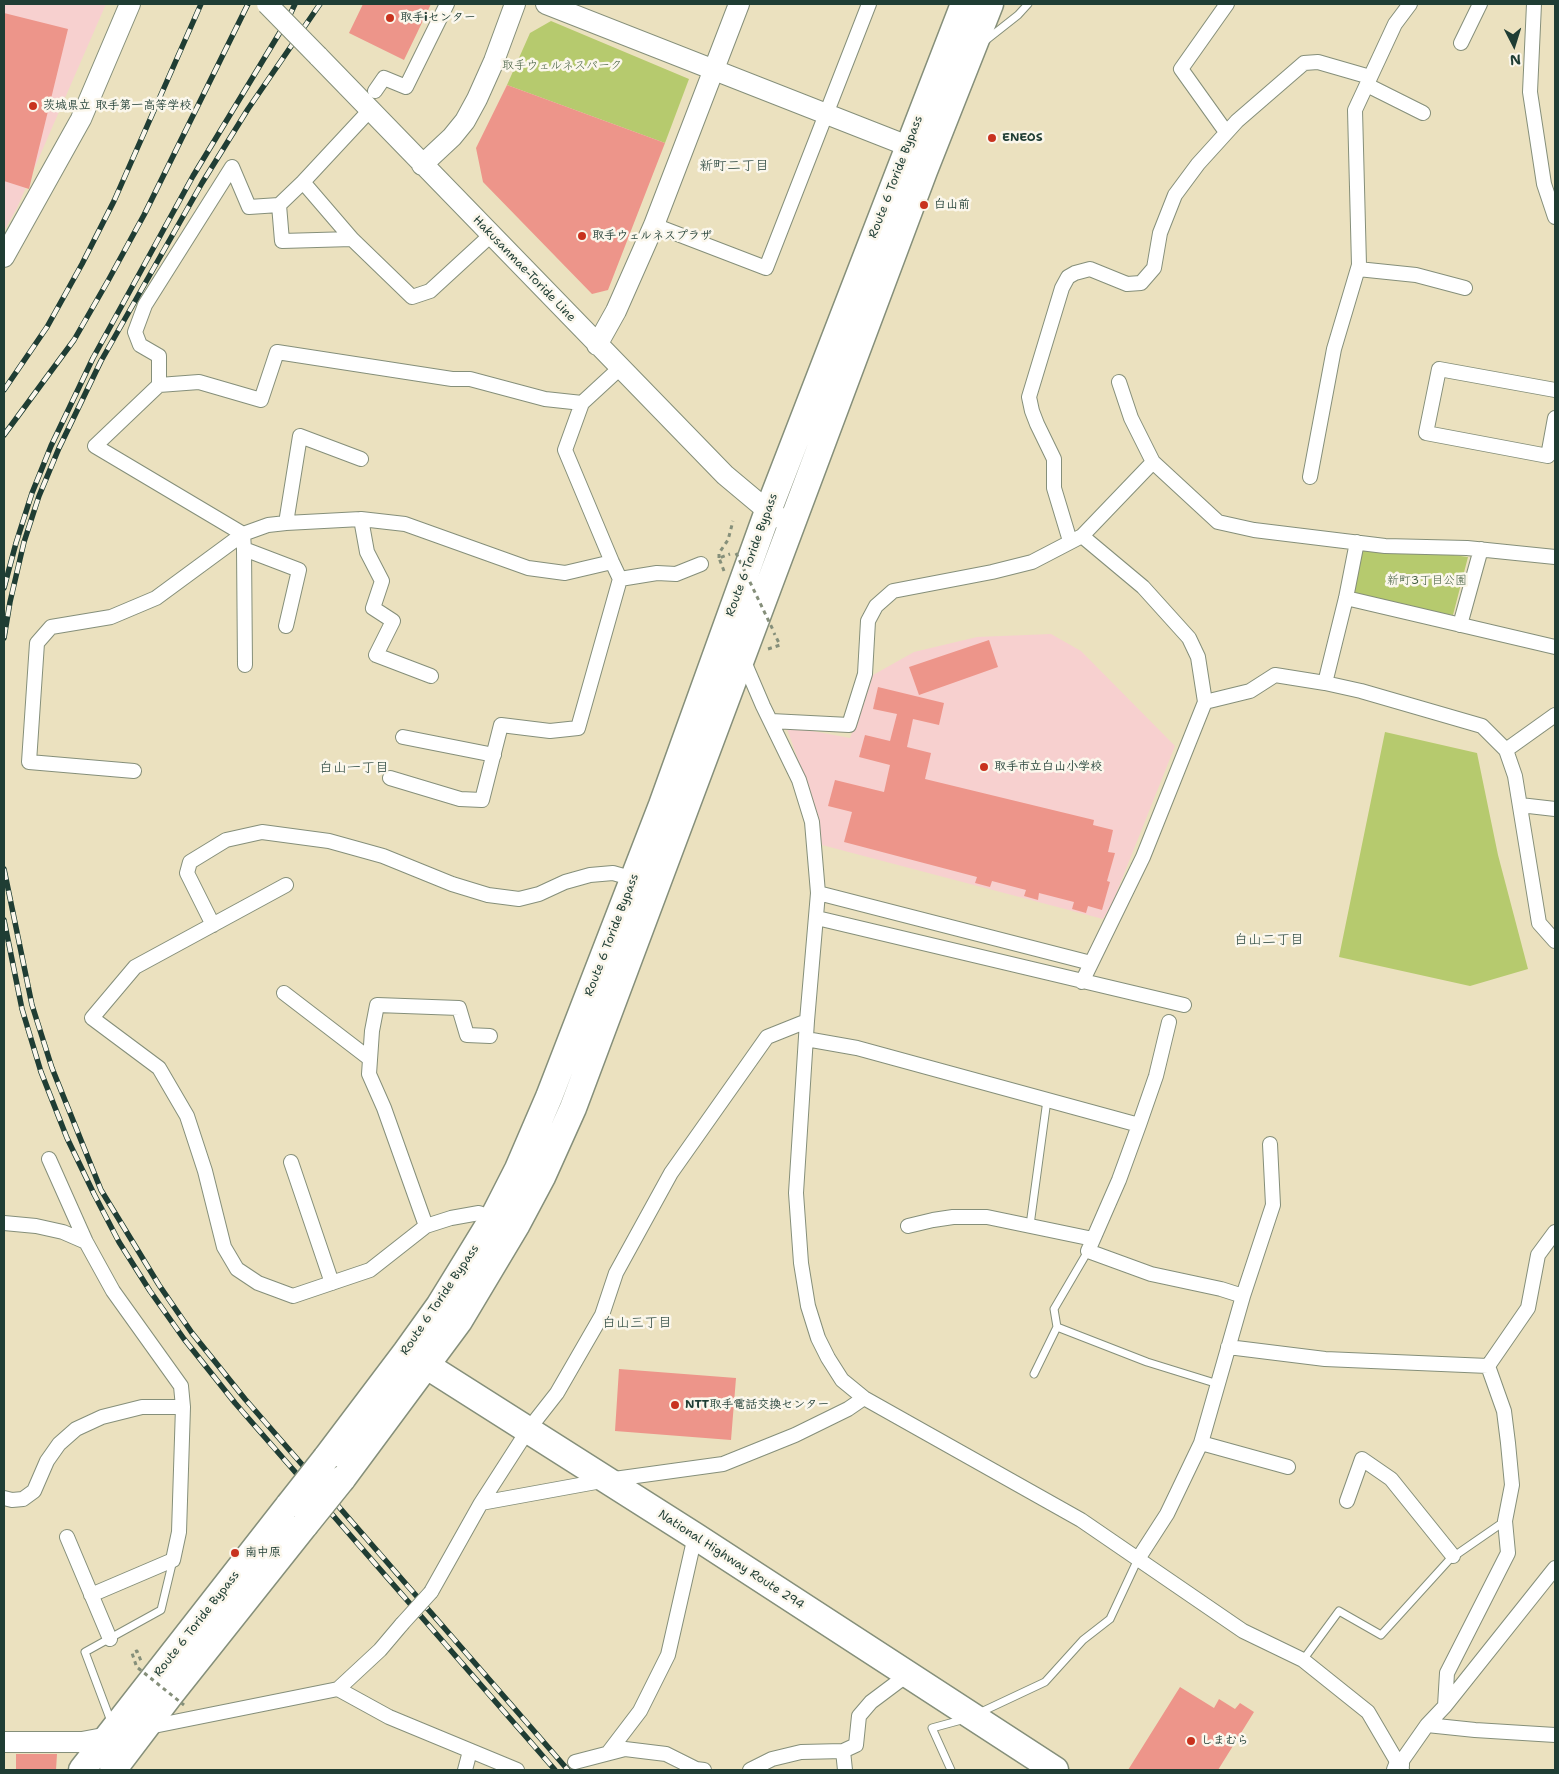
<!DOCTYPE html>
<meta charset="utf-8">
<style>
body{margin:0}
#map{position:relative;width:1559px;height:1774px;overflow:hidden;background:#ebe1bf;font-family:"Shantell Sans",sans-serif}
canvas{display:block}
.frame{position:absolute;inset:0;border:5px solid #1f3d34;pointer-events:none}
.north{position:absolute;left:1489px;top:20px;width:50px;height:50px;-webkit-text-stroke:4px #fbf7ec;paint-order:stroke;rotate:175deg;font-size:14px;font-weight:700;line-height:20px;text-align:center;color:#1f3d34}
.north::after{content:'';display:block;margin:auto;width:18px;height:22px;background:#1f3d34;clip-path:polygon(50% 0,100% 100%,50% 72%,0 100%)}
</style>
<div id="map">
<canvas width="1559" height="1774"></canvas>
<div class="frame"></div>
<div class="north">N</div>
</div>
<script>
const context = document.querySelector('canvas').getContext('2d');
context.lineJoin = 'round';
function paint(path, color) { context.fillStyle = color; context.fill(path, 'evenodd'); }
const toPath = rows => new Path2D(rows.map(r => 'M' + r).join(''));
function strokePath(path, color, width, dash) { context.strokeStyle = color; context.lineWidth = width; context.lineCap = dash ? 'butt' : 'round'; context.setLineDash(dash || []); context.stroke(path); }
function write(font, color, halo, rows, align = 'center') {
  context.font = font + ' "Shantell Sans","Klee One",sans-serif'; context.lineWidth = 5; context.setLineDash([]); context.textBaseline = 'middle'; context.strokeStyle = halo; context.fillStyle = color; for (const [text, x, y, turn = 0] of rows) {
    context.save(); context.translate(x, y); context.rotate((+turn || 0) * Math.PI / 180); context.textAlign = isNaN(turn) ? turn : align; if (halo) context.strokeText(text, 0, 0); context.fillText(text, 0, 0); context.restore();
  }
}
const built = toPath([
 [4,4,106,4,17,208,4,231],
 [1051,634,1081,651,1175,746,1112,904,1103,919,822,845,808,788,786,726,850,738,873,675,914,652,977,637]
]);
const green = toPath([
 [551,21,689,79,665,143,507,85,530,33],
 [1357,542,1468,557,1453,615,1346,598],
 [1385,732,1477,753,1498,855,1528,969,1470,986,1339,957]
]);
const building = toPath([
 [363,4,431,4,404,60,349,33],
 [4,13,68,29,29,189,4,181],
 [507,85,665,143,608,290,592,294,483,182,476,148],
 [989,640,998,667,919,695,909,667],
 [878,687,944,703,939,725,913,719,907,747,931,753,925,779,1094,820,1093,825,1113,830,1108,852,1115,853,1107,881,1110,882,1102,910,1088,906,1086,913,1072,909,1074,902,1039,893,1038,900,1024,896,1026,890,992,881,990,887,975,883,977,877,844,842,852,812,828,806,835,780,884,792,890,765,859,757,865,735,890,741,897,714,873,709],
 [619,1369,736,1378,731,1440,615,1431],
 [1180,1687,1214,1708,1219,1699,1235,1709,1240,1703,1254,1712,1218,1770,1128,1770],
 [16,1754,57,1754,56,1770,16,1770]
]);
const path = toPath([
 [719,558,719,553,728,540,733,521],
 [724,571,719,558,730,554],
 [768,649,780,645,774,633],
 [136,1665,132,1653,137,1651,141,1661]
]);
const lane = toPath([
 [985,41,1018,15,1028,4],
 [1030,1225,1047,1100],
 [1057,1327,1147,1362,1218,1384],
 [1034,1374,1057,1327,1054,1309,1088,1251],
 [1303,1660,1339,1611,1381,1635,1450,1559,1505,1521],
 [979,1713,1045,1682,1083,1640,1110,1619,1138,1559],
 [112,1724,85,1652,161,1610,173,1560],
 [951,1770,932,1728,965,1719]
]);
const street = toPath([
 [1534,4,1530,92,1544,184,1555,217],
 [1461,43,1480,4],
 [1367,85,1423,113],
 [375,91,384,78,406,87,447,4],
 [370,110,303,182,279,205,282,241,352,239,412,297,430,291,491,235],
 [1226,132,1181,69,1227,4],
 [303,182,352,239],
 [654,225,766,268,869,4],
 [1358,269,1416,275,1465,288],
 [1119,382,1131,418,1153,462,1218,522,1254,530,1385,546,1467,548,1555,557],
 [159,385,159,356,140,345,135,332,145,305,232,167,249,207,279,205],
 [1555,390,1439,369,1426,433,1548,456,1555,418],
 [1310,477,1334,349,1359,265,1355,110,1395,24,1410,4],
 [361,519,367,552,382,581,373,608,393,621,376,655,431,676],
 [286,523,300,436,361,459],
 [1082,536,1153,462],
 [1070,541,1054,488,1054,459,1037,424,1032,411,1029,397,1062,288,1068,277,1075,273,1090,269,1127,284,1141,283,1154,268,1160,233,1175,195,1198,164,1237,121,1304,63,1318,62,1370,77],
 [244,549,245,665],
 [620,579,657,573,676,574,701,564],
 [1346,598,1555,647],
 [1460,625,1481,549],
 [286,626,299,570,244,549,243,534,95,446,159,385,199,382,261,400,277,352,452,379,470,379,545,399,582,403],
 [742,657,763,706,799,780,812,822,818,893,807,1021,796,1193,801,1263,808,1306,818,1338,828,1358,842,1380,864,1398,1081,1520,1243,1631,1303,1660,1368,1712,1402,1770],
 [1325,683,1346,598,1357,542],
 [771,721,849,725,865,674,868,621,876,606,893,591,992,572,1032,562,1082,536,1143,587,1189,638,1198,657,1205,702,1250,691,1275,675,1325,683,1361,691,1482,726,1506,750,1515,776,1539,923,1555,941],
 [403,737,494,755],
 [1506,750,1555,715],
 [134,771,29,762,37,643,51,627,111,617,156,598,243,534,268,525,286,523,361,519,405,524,528,568,565,573,612,562],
 [390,778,460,799,482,800,501,725,550,731,578,728,620,579,612,562,565,450,582,403,620,368],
 [1520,805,1555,809],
 [286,885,135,967,92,1018,159,1068,187,1116,205,1171,224,1247,237,1269,258,1283,293,1296,370,1270,426,1226,451,1218,479,1213,493,1218],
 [818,893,1091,963],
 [817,918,1184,1005],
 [213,925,187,873,190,862,226,840,262,832,329,841,383,856,452,884,488,895,519,899,539,894,565,882,590,875,613,873,634,879],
 [1082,982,1143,857,1205,702],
 [284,993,370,1059],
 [1169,1022,1156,1076,1139,1125,1119,1180,1088,1251,1151,1274,1221,1289,1243,1296],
 [806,1039,857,1048,1139,1125],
 [49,1159,86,1242,113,1291,181,1386,183,1407,179,1532,173,1560,91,1595],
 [291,1162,332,1283],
 [4,1223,36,1226,63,1232,86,1242],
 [426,1226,384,1108,369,1074,372,1031,377,1005,459,1008,467,1035,490,1036],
 [908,1226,933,1220,953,1217,987,1217,1093,1239],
 [1228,1347,1325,1359,1488,1366],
 [1488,1366,1528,1308,1538,1255,1555,1232],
 [1201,1443,1288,1467],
 [4,1498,12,1500,23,1499,34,1491,47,1461,59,1444,76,1429,102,1417,142,1407,183,1407],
 [1347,1501,1362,1459,1391,1479,1453,1556],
 [481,1503,607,1480,723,1464,795,1435,848,1409,864,1398],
 [67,1537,110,1639],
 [1138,1559,1167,1514,1201,1443,1243,1296,1273,1205,1270,1144],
 [431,1592,481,1503,528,1430,557,1393,602,1315,616,1273,671,1173,767,1037,807,1021],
 [338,1689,389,1717,517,1770],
 [1445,1706,1447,1673,1508,1553,1505,1521,1512,1485,1508,1443,1504,1411,1488,1366],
 [1427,1725,1475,1730,1555,1735],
 [149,1727,338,1689,380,1650,402,1624],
 [608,1753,640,1711,668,1655,695,1536],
 [575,1762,625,1749,666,1754,696,1769,704,1770],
 [1399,1765,1427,1725,1445,1706,1555,1568],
 [465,1770,470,1751],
 [750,1770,772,1759,801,1752,843,1751],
 [845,1770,843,1751,856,1745,859,1716,871,1702,907,1675]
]);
const secondary = toPath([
 [546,4,908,146],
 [318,56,725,475,768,511,791,524],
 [422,165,452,137,465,121,477,99,494,61,515,4],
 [4,257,81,119,130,4],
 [597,345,616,311,654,225,739,4],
 [4,1742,82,1742,114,1736],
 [1397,1770,1399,1765]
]);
const highway = toPath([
 [413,1357,695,1536,1055,1770],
 [326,1458,406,1352,439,1306,471,1254,493,1218,518,1169,549,1097,662,805,768,511,964,4],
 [342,1479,459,1321,517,1224,542,1177,573,1108,924,171,990,4],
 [82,1770,289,1505],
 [113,1770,170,1695,305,1525]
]);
const rail = toPath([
 [4,390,47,327,82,264,114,201,201,4],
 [4,435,74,340,109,279,144,215,248,4],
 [4,588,16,543,32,493,51,446,93,358,193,176,288,19,295,4],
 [4,638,10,602,24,542,39,496,59,448,101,361,202,183,248,109,320,4],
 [4,869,32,1005,52,1068,101,1190,159,1285,192,1333,245,1399,568,1770],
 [4,920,22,1009,41,1072,67,1138,94,1194,119,1242,150,1291,184,1339,235,1403,555,1770]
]);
const pathBridge = toPath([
 [736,553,774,632],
 [138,1668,184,1705]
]);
const streetBridge = toPath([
 [402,1624,431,1592]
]);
const secondaryBridge = toPath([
 [267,4,318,56]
]);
const highwayBridge = toPath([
 [289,1505,326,1458],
 [305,1525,342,1479]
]);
const markers = [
 [390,18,5,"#c8321e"],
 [33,106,5,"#c8321e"],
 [992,138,5,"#c8321e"],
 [924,205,5,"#c8321e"],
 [582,236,5,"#c8321e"],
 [984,767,5,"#c8321e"],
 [675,1405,5,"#c8321e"],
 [235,1553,5,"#c8321e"],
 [1191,1741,5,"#c8321e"]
];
const poiNames = [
 ["取手iセンター",400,18],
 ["茨城県立 取手第一高等学校",43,106],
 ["ENEOS",1002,138],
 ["白山前",934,205],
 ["取手ウェルネスプラザ",592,236],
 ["取手市立白山小学校",994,767],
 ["NTT取手電話交換センター",685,1405],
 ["南中原",245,1553],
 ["しまむら",1201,1741]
];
const parkNames = [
 ["取手ウェルネスパーク",562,66],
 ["新町3丁目公園",1427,581]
];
const streetNames = [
 ["Route 6 Toride Bypass",896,177,-69],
 ["Hakusanmae-Toride Line",524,269,46],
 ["Route 6 Toride Bypass",752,555,-70],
 ["Route 6 Toride Bypass",612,935,-69],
 ["Route 6 Toride Bypass",440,1300,-56],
 ["National Highway Route 294",731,1560,33],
 ["Route 6 Toride Bypass",197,1624,-52]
];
const neighbourhoodNames = [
 ["新町二丁目",734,166],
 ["白山一丁目",354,768],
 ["白山二丁目",1269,940],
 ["白山三丁目",637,1323]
];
paint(built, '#f7d0cf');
paint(green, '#b6ca6e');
paint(building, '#ed958a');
strokePath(lane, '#858f7a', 9);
strokePath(street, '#858f7a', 16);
strokePath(secondary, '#858f7a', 22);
strokePath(highway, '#858f7a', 29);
strokePath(path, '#858f7a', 3, [4, 4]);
strokePath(lane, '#fff', 7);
strokePath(street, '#fff', 14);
strokePath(secondary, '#fff', 20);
strokePath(highway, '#fff', 26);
strokePath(rail, '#1f3d34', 5.5);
strokePath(rail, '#fbf7ec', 4, [11]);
strokePath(streetBridge, '#858f7a', 16, []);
strokePath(secondaryBridge, '#858f7a', 22, []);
strokePath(highwayBridge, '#858f7a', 29, []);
strokePath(pathBridge, '#858f7a', 3, [4, 4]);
strokePath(streetBridge, '#fff', 14);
strokePath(secondaryBridge, '#fff', 20);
strokePath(highwayBridge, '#fff', 26);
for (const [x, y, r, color] of markers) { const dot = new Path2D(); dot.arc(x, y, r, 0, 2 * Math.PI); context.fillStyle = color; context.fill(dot); strokePath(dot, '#fbf7ec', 2); }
write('bold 12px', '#1f3d34', '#fbf7ec', poiNames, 'left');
write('12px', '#456042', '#fbf7ec', parkNames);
write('12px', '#1f3d34', '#fbf7ec', streetNames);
write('14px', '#1f3d34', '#fbf7ec', neighbourhoodNames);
</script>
